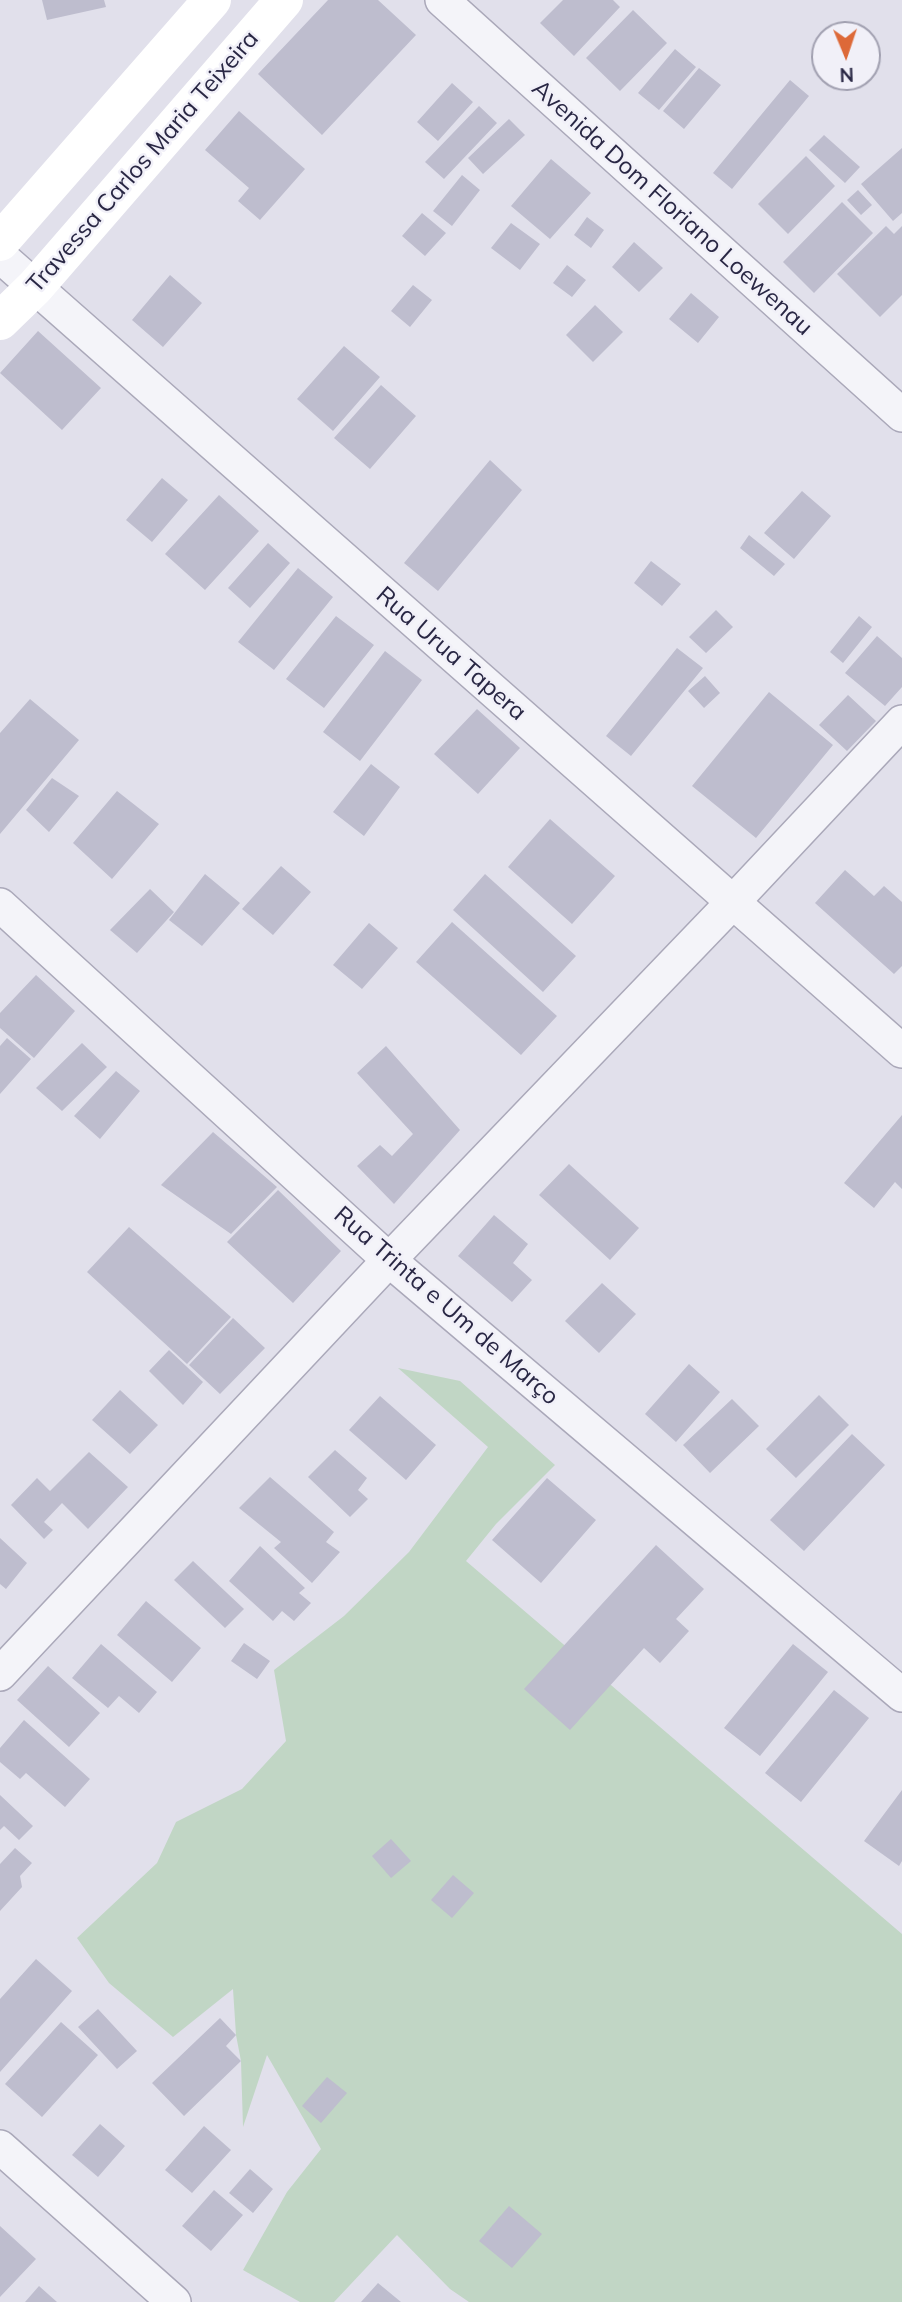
<!DOCTYPE html>
<meta charset="utf-8">
<style>
body{margin:0}
#map{position:relative;width:902px;height:2302px;overflow:hidden;background:#e1e0eb;font-family:Mulish,sans-serif}
canvas{display:block}
.north{position:absolute;left:811px;top:21px;width:70px;height:70px;box-sizing:border-box;background:#f1f0f8;border:2px solid #a1a0b0;border-radius:50%;rotate:178deg;font-size:19px;font-weight:700;line-height:28px;text-align:center;color:#292744}
.north::after{content:'';display:block;margin:auto;width:24px;height:32px;background:#dd6938;clip-path:polygon(50% 0,100% 100%,50% 72%,0 100%)}
</style>
<div id="map">
<canvas width="902" height="2302"></canvas>
<div class="north">N</div>
</div>
<script>
const context = document.querySelector('canvas').getContext('2d');
context.lineJoin = 'round';
function paint(path, color) { context.fillStyle = color; context.fill(path, 'evenodd'); }
const toPath = rows => new Path2D(rows.map(r => 'M' + r).join(''));
function strokePath(path, color, width, dash) { context.strokeStyle = color; context.lineWidth = width; context.lineCap = dash ? 'butt' : 'round'; context.setLineDash(dash || []); context.stroke(path); }
function write(font, color, halo, rows, align = 'center') {
  context.font = font + ' Mulish,sans-serif'; context.lineWidth = 5; context.setLineDash([]); context.textBaseline = 'middle'; context.strokeStyle = halo; context.fillStyle = color; for (const [text, x, y, turn = 0] of rows) {
    context.save(); context.translate(x, y); context.rotate((+turn || 0) * Math.PI / 180); context.textAlign = isNaN(turn) ? turn : align; if (halo) context.strokeText(text, 0, 0); context.fillText(text, 0, 0); context.restore();
  }
}
const green = toPath([
 [398,1368,460,1381,555,1465,496,1524,466,1561,902,1934,902,2302,469,2302,450,2289,397,2235,334,2302,300,2302,243,2270,287,2192,321,2149,267,2055,243,2127,241,2061,236,2035,233,1989,173,2037,109,1983,77,1938,157,1863,176,1822,242,1789,286,1741,274,1670,344,1616,409,1552,488,1447]
]);
const building = toPath([
 [42,0,104,0,106,7,47,20],
 [328,0,378,0,416,35,322,135,258,74],
 [563,0,613,0,620,7,574,56,540,23],
 [633,10,667,43,620,91,586,58],
 [675,49,696,67,659,110,638,93],
 [699,68,721,85,684,129,663,111],
 [790,80,809,96,732,189,713,173],
 [452,83,473,102,438,141,417,122],
 [479,106,497,123,444,179,425,162],
 [239,111,305,169,260,220,238,201,249,188,205,150],
 [509,119,525,135,483,174,468,158],
 [824,135,860,167,845,183,809,150],
 [902,148,902,213,893,221,861,184],
 [806,156,835,186,788,234,758,204],
 [551,159,591,193,550,239,511,206],
 [462,175,480,190,452,226,433,211],
 [858,190,872,205,861,215,847,200],
 [842,202,873,233,814,293,783,262],
 [422,213,446,233,425,256,402,236],
 [587,217,604,230,591,248,574,235],
 [511,223,540,244,520,270,491,248],
 [886,226,894,234,902,226,902,295,880,317,837,274],
 [634,242,663,268,639,292,612,267],
 [567,265,586,280,572,297,553,283],
 [170,275,202,303,163,347,132,320],
 [413,285,432,300,410,327,391,311],
 [691,293,719,317,698,343,669,319],
 [595,305,623,332,593,362,566,335],
 [38,331,101,388,62,430,0,373],
 [344,346,380,377,333,431,297,399],
 [381,385,416,416,370,469,334,438],
 [490,460,522,490,438,591,404,563],
 [162,478,188,500,152,542,126,520],
 [802,491,831,516,794,559,764,533],
 [219,495,259,531,205,590,165,554],
 [749,535,785,564,774,576,740,548],
 [268,543,290,563,250,608,228,588],
 [651,561,681,584,662,606,634,583],
 [298,568,333,597,274,670,238,642],
 [716,610,733,627,706,653,689,637],
 [336,616,374,645,324,708,286,679],
 [859,616,872,627,843,663,830,652],
 [877,636,902,658,902,687,885,706,845,673],
 [677,648,703,668,631,756,606,736],
 [385,651,422,680,360,761,323,732],
 [705,676,720,693,704,708,688,691],
 [769,692,833,745,756,838,692,786],
 [848,695,876,721,847,751,819,725],
 [30,699,79,740,0,834,0,733],
 [477,709,520,748,478,794,434,754],
 [371,764,400,787,364,836,333,812],
 [52,778,79,796,49,832,26,810],
 [117,791,159,824,112,879,73,843],
 [550,819,615,876,572,924,508,867],
 [281,866,311,892,273,935,242,909],
 [845,870,874,896,884,886,902,902,902,966,894,974,815,903],
 [205,874,240,903,202,946,169,920],
 [485,874,576,956,543,992,453,910],
 [150,889,174,912,137,953,110,930],
 [452,922,557,1016,521,1055,416,962],
 [369,923,398,948,362,989,333,965],
 [36,975,75,1011,34,1058,0,1028,0,1013],
 [7,1038,31,1059,0,1094,0,1046],
 [82,1043,107,1067,62,1111,36,1088],
 [386,1046,460,1130,394,1204,357,1166,380,1145,392,1156,413,1134,357,1073],
 [116,1071,140,1091,100,1139,74,1116],
 [902,1115,902,1189,895,1182,874,1208,844,1183],
 [213,1132,277,1187,231,1234,161,1185],
 [569,1164,639,1228,610,1260,539,1195],
 [278,1190,341,1251,293,1303,227,1242],
 [494,1215,528,1244,513,1263,532,1280,512,1302,458,1256],
 [129,1227,231,1317,187,1364,87,1272],
 [602,1283,636,1314,599,1353,565,1321],
 [233,1318,265,1348,220,1394,189,1365],
 [169,1350,203,1382,183,1405,149,1371],
 [689,1364,720,1392,676,1442,645,1414],
 [120,1390,158,1425,130,1454,92,1420],
 [819,1395,849,1425,796,1478,766,1449],
 [380,1396,436,1445,406,1480,349,1430],
 [732,1399,759,1426,710,1473,683,1445],
 [852,1434,885,1465,804,1551,770,1520],
 [335,1450,367,1478,358,1490,368,1499,350,1517,308,1477],
 [89,1452,128,1487,88,1529,62,1503,44,1522,53,1530,44,1539,11,1505,37,1478,50,1491],
 [270,1477,334,1532,326,1542,340,1552,312,1583,274,1548,281,1542,239,1508],
 [547,1478,596,1520,541,1583,492,1540],
 [0,1538,27,1563,6,1589,0,1584],
 [656,1545,704,1589,676,1619,689,1631,660,1663,644,1648,570,1730,524,1689],
 [260,1546,305,1588,299,1593,311,1603,294,1621,282,1611,273,1621,229,1581],
 [193,1561,244,1609,225,1628,174,1580],
 [146,1601,201,1648,172,1682,117,1635],
 [244,1643,270,1661,257,1679,231,1661],
 [101,1644,157,1692,139,1713,119,1696,108,1708,72,1678],
 [793,1644,828,1672,760,1756,724,1728],
 [48,1666,100,1713,69,1747,17,1700],
 [834,1690,869,1718,801,1802,765,1773],
 [24,1720,90,1779,65,1807,26,1773,20,1779,0,1762,0,1748],
 [902,1790,902,1861,899,1866,864,1841],
 [0,1795,33,1826,19,1840,4,1826,0,1830],
 [391,1839,411,1861,391,1878,372,1856],
 [15,1848,32,1863,20,1876,22,1887,0,1911,0,1864],
 [453,1875,474,1893,452,1918,431,1900],
 [36,1959,72,1991,0,2072,0,1999],
 [98,2009,137,2051,117,2069,78,2027],
 [220,2018,236,2035,226,2046,241,2061,184,2116,152,2083],
 [61,2022,98,2055,42,2117,5,2084],
 [327,2077,347,2093,321,2123,302,2106],
 [100,2124,125,2146,98,2177,72,2155],
 [204,2126,231,2150,192,2193,165,2170],
 [250,2169,273,2189,253,2213,229,2193],
 [214,2190,243,2215,211,2251,182,2226],
 [509,2206,542,2234,512,2268,479,2241],
 [0,2226,36,2259,0,2297],
 [378,2283,401,2302,361,2302],
 [39,2286,57,2302,25,2302]
]);
const street = toPath([
 [442,0,902,415],
 [0,256,902,1051],
 [0,905,389,1260,902,1695],
 [0,1674,389,1260,732,903,902,722],
 [0,2147,174,2302]
]);
const secondary = toPath([
 [0,242,212,0],
 [0,321,35,287,284,0]
]);
const streetNames = [
 ["Travessa Carlos Maria Teixeira",143,162,-49],
 ["Avenida Dom Floriano Loewenau",672,208,42],
 ["Rua Urua Tapera",451,654,41],
 ["Rua Trinta e Um de Março",446,1306,41]
];
paint(green, '#c1d6c5');
paint(building, '#bebdce');
strokePath(street, '#aaa8b9', 36);
strokePath(street, '#f4f4f9', 33);
strokePath(secondary, '#fff', 38);
write('24px', '#292744', '#f1f0f8', streetNames);
</script>
